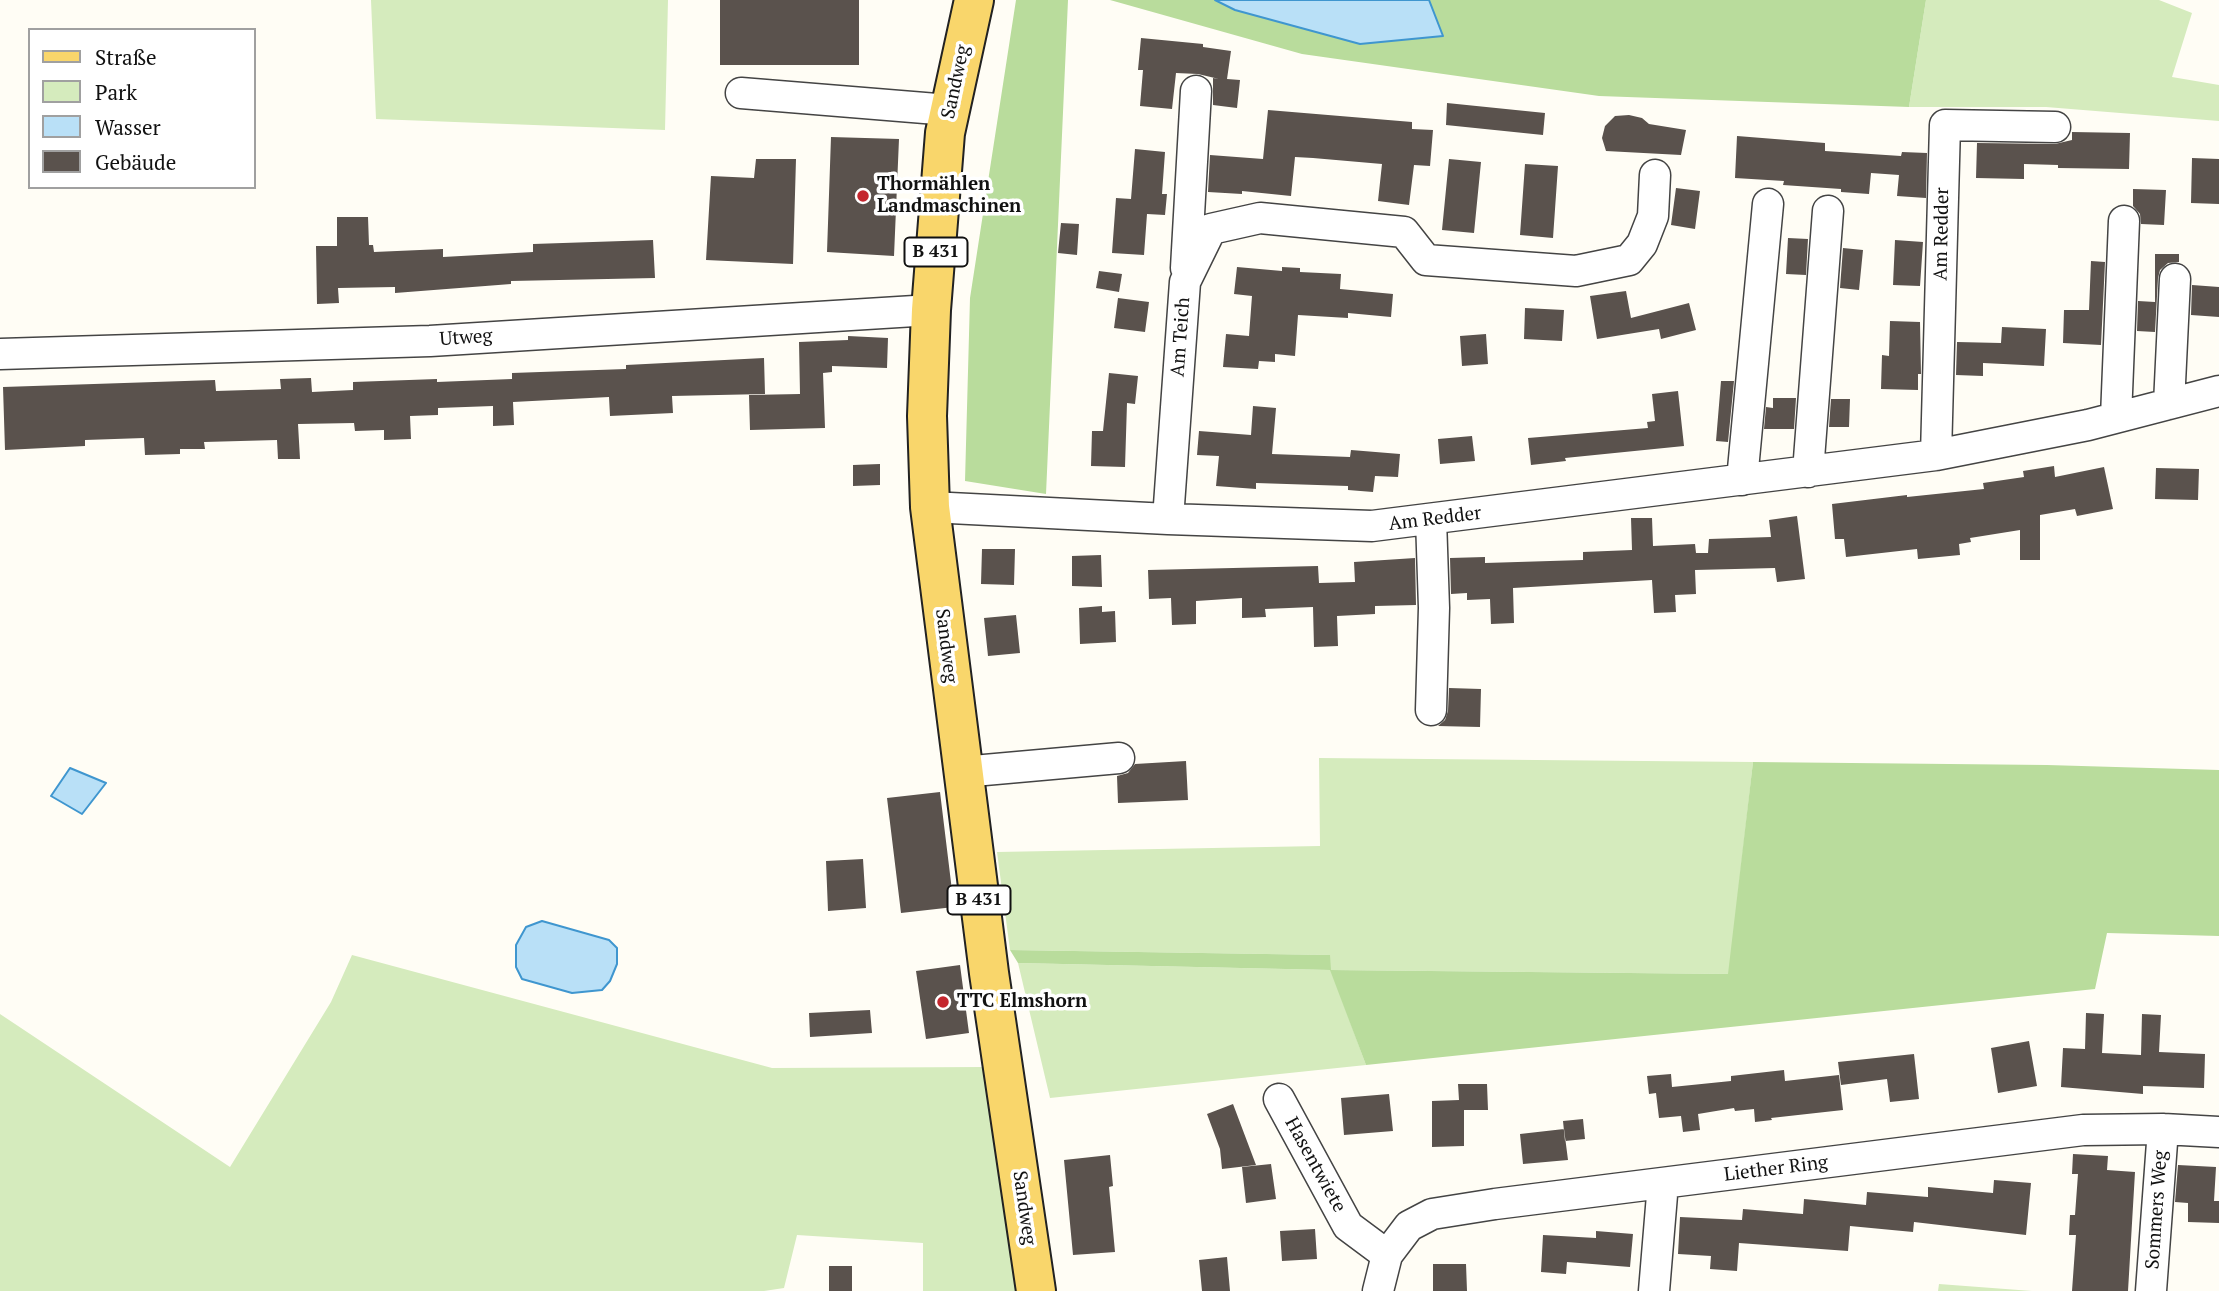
<!DOCTYPE html>
<meta charset="utf-8">
<style>
body{margin:0}
#map{position:relative;width:2219px;height:1291px;overflow:hidden;background:#fffdf5;font-family:"PT Serif",serif}
canvas{display:block}
.legend{position:absolute;left:28px;top:28px;width:228px;height:161px;box-sizing:border-box;background:#fff;border:2px solid #a0a0a0;margin:0;padding:9px 12px;list-style:none;font-size:21px;color:#111}
.legend li{display:flex;align-items:center;gap:14px;height:35px}
.legend b{width:35px;border:2px solid #a0a0a0}
</style>
<div id="map">
<canvas width="2219" height="1291"></canvas>
<ul class="legend">
<li><b style="height:9px;background:#f9d66b"></b>Straße</li>
<li><b style="height:19px;background:#d5ebbd"></b>Park</li>
<li><b style="height:19px;background:#b9e0f7"></b>Wasser</li>
<li><b style="height:19px;background:#5a524d"></b>Gebäude</li>
</ul>
</div>
<script>
const context = document.querySelector('canvas').getContext('2d');
context.lineJoin = 'round';
function paint(path, color) { context.fillStyle = color; context.fill(path, 'evenodd'); }
const toPath = rows => new Path2D(rows.map(r => 'M' + r).join(''));
function strokePath(path, color, width, dash) { context.strokeStyle = color; context.lineWidth = width; context.lineCap = dash ? 'butt' : 'round'; context.setLineDash(dash || []); context.stroke(path); }
function write(font, color, halo, rows, align = 'center') {
  context.font = font + ' "PT Serif",serif'; context.lineWidth = 7; context.setLineDash([]); context.textBaseline = 'middle'; context.strokeStyle = halo; context.fillStyle = color; for (const [text, x, y, turn = 0] of rows) {
    context.save(); context.translate(x, y); context.rotate((+turn || 0) * Math.PI / 180); context.textAlign = isNaN(turn) ? turn : align; if (halo) context.strokeText(text, 0, 0); context.fillText(text, 0, 0); context.restore();
  }
}
const green = toPath([
 [371,0,668,0,665,130,376,119],
 [1926,0,2159,0,2192,13,2172,77,2219,85,2219,121,2046,107,1909,107],
 [1319,758,1753,762,1729,974,1331,970,1366,1065,1050,1098,1018,963,1330,970,1330,955,1010,950,997,852,1320,846],
 [352,955,772,1068,985,1067,1017,1291,923,1291,923,1243,797,1235,784,1288,764,1291,0,1291,0,1014,230,1167,331,1002],
 [1939,1284,2032,1291,1938,1291]
]);
const forest = toPath([
 [1016,0,1068,0,1046,494,965,481,970,298],
 [1110,0,1215,0,1235,10,1360,44,1443,36,1429,0,1926,0,1909,107,1599,96,1302,54],
 [1753,762,2047,765,2219,770,2219,936,2107,933,2095,989,1366,1065,1330,970,1018,963,1010,950,1330,955,1331,970,1728,974]
]);
const water = toPath([
 [1215,0,1429,0,1443,36,1360,44,1235,10,1215,0],
 [70,768,106,783,82,814,51,796,70,768],
 [542,921,609,940,617,948,617,964,610,981,602,990,572,993,522,979,516,967,516,945,526,927,542,921]
]);
const building = toPath([
 [720,0,859,0,859,65,720,65],
 [1141,38,1203,44,1203,47,1231,51,1227,79,1240,80,1237,108,1213,105,1213,78,1219,79,1198,74,1176,73,1172,109,1140,106,1143,70,1138,70],
 [1447,103,1545,113,1543,135,1446,125],
 [1268,110,1412,122,1412,129,1433,130,1430,166,1414,165,1409,205,1378,201,1382,164,1313,158,1295,157,1291,196,1242,191,1242,194,1208,192,1210,155,1263,159],
 [1629,115,1642,118,1649,124,1686,130,1681,155,1606,151,1602,138,1605,126,1615,116],
 [2072,132,2130,133,2129,169,2058,168,2058,165,2024,164,2024,179,1976,178,1977,143,2055,144,2072,140],
 [1737,136,1825,143,1825,151,1901,156,1902,152,1927,153,1926,198,1897,196,1899,175,1871,173,1869,194,1841,192,1841,189,1783,185,1784,181,1735,178],
 [831,137,899,139,894,256,827,252],
 [1135,149,1165,152,1162,194,1167,194,1165,215,1147,214,1144,255,1112,253,1116,198,1131,199],
 [2192,158,2219,159,2219,204,2191,203],
 [756,159,796,159,793,264,706,260,711,176,754,178],
 [1449,159,1481,162,1474,233,1442,230],
 [1525,164,1558,166,1553,238,1520,235],
 [1676,188,1700,191,1695,229,1671,225],
 [2133,189,2166,190,2164,225,2141,224,2140,214,2133,206],
 [337,217,368,217,369,245,373,245,374,252,443,249,443,257,533,252,533,244,653,240,655,278,511,281,511,284,395,293,395,287,338,288,339,303,317,304,316,246,337,246],
 [1061,223,1079,224,1077,255,1058,253],
 [1788,238,1808,239,1806,275,1786,274],
 [1895,240,1923,242,1920,286,1893,285],
 [1843,248,1863,250,1859,290,1840,288],
 [2155,254,2179,254,2179,262,2168,263,2160,270,2158,278,2155,332,2137,331,2138,301,2155,302],
 [2091,261,2105,262,2101,345,2063,343,2064,310,2089,310],
 [1237,267,1282,271,1282,267,1300,268,1300,272,1341,274,1340,289,1393,294,1391,317,1348,313,1348,318,1298,315,1295,356,1275,354,1275,362,1259,361,1258,369,1223,367,1226,334,1249,336,1252,296,1234,294],
 [1099,271,1122,274,1119,292,1096,288],
 [2192,285,2219,287,2219,317,2191,315],
 [1626,291,1631,318,1689,303,1696,330,1661,339,1659,329,1597,339,1590,296],
 [1118,298,1149,302,1145,332,1114,328],
 [1525,308,1564,310,1562,341,1524,339],
 [1890,321,1920,322,1921,374,1918,374,1918,390,1881,389,1882,355,1889,356],
 [2002,327,2046,329,2044,366,1983,363,1983,376,1956,375,1957,342,2001,343],
 [1486,334,1488,364,1462,366,1460,336],
 [848,336,888,338,887,368,832,366,832,372,823,373,825,428,750,430,749,395,800,394,799,342,848,340],
 [764,358,765,394,672,396,673,413,610,416,609,397,513,402,514,425,493,426,493,406,438,408,438,415,410,416,411,439,384,440,384,430,355,431,354,423,298,424,300,459,278,459,277,440,204,442,205,449,180,449,180,454,145,455,144,438,85,440,85,446,5,450,3,387,215,380,216,391,281,389,280,379,311,378,312,392,353,390,353,382,437,379,437,382,512,379,512,373,626,369,626,365],
 [1109,373,1138,376,1135,404,1127,403,1125,467,1091,466,1092,431,1103,431],
 [1721,381,1734,381,1728,442,1716,441],
 [1678,391,1684,446,1565,458,1566,461,1531,465,1528,438,1648,428,1647,422,1655,421,1652,394],
 [1773,398,1796,398,1794,429,1764,429,1766,407,1773,408],
 [1831,399,1850,399,1849,427,1829,427],
 [1253,406,1276,408,1272,454,1350,457,1351,450,1400,454,1398,477,1375,476,1373,492,1348,490,1348,486,1256,483,1256,489,1216,486,1219,456,1197,455,1199,431,1251,435],
 [1472,436,1475,461,1440,464,1438,439],
 [880,464,880,485,853,486,853,465],
 [2054,466,2055,477,2104,467,2113,509,2077,516,2075,509,2040,515,2040,560,2020,560,2020,530,1970,538,1971,542,1959,544,1960,555,1918,559,1917,549,1846,557,1844,539,1835,539,1832,504,1907,495,1907,497,1984,489,1983,483,2024,477,2023,471],
 [2156,468,2199,469,2198,500,2155,499],
 [1797,516,1805,579,1777,582,1775,568,1695,570,1696,594,1675,595,1676,612,1654,613,1652,580,1513,588,1514,623,1491,624,1490,599,1467,600,1467,593,1451,594,1450,558,1485,557,1485,563,1583,560,1583,552,1632,550,1631,518,1652,518,1653,546,1695,544,1696,553,1708,553,1709,539,1771,537,1769,520],
 [982,549,1015,549,1014,585,981,584],
 [1101,555,1102,587,1072,586,1072,556],
 [1415,558,1416,605,1375,606,1375,614,1337,616,1338,646,1314,647,1313,607,1265,609,1266,617,1242,618,1242,598,1196,601,1196,624,1172,625,1171,598,1149,599,1148,570,1318,566,1319,583,1355,582,1354,562],
 [1102,606,1102,612,1115,611,1116,642,1080,644,1079,608],
 [1016,615,1020,653,988,656,984,618],
 [1449,688,1481,689,1480,727,1438,726,1445,720,1448,711],
 [1186,761,1188,800,1118,803,1117,776,1128,773,1135,764],
 [940,792,954,907,901,913,887,798],
 [863,859,866,908,828,911,826,861],
 [960,965,969,1033,926,1039,916,971],
 [870,1010,872,1033,810,1037,809,1013],
 [2086,1013,2104,1014,2102,1053,2141,1055,2142,1014,2161,1015,2159,1052,2205,1054,2204,1088,2143,1086,2143,1094,2061,1087,2063,1048,2085,1049],
 [2029,1041,2037,1086,1998,1093,1991,1048],
 [1914,1054,1919,1099,1890,1102,1887,1079,1841,1085,1838,1062],
 [1784,1070,1785,1081,1839,1075,1843,1110,1771,1118,1772,1120,1755,1122,1754,1109,1735,1111,1734,1108,1698,1114,1700,1130,1683,1132,1681,1116,1659,1118,1656,1093,1649,1094,1647,1076,1671,1074,1672,1087,1731,1081,1731,1076],
 [1458,1084,1487,1084,1488,1110,1464,1110,1464,1146,1432,1147,1432,1101,1459,1100],
 [1389,1094,1393,1131,1344,1135,1341,1098],
 [1233,1104,1256,1165,1222,1169,1220,1149,1207,1114],
 [1583,1119,1585,1139,1565,1141,1563,1121],
 [1564,1129,1568,1160,1523,1164,1520,1134],
 [2073,1154,2108,1156,2107,1170,2135,1172,2128,1291,2072,1291,2076,1235,2069,1235,2070,1215,2075,1215,2078,1174,2072,1174],
 [1110,1155,1113,1186,1109,1187,1115,1252,1073,1255,1064,1160],
 [1271,1164,1276,1199,1246,1203,1242,1167],
 [2178,1165,2216,1167,2214,1201,2219,1201,2219,1223,2188,1222,2188,1203,2175,1202],
 [1994,1180,2031,1183,2026,1235,1914,1222,1913,1232,1850,1226,1848,1251,1739,1243,1737,1271,1710,1269,1711,1256,1678,1254,1680,1217,1742,1220,1743,1209,1803,1214,1804,1199,1866,1205,1867,1192,1928,1197,1928,1187,1993,1193],
 [1315,1229,1317,1259,1282,1261,1280,1231],
 [1596,1231,1633,1234,1630,1267,1567,1262,1566,1274,1541,1272,1543,1235,1596,1238],
 [1227,1257,1230,1291,1202,1291,1199,1260],
 [1433,1264,1466,1264,1467,1291,1433,1291],
 [829,1266,852,1266,852,1291,829,1291]
]);
const minor = toPath([
 [741,93,949,110],
 [1186,268,1196,91],
 [0,354,430,341,931,310],
 [2169,404,2175,279],
 [2116,417,2124,221],
 [1936,455,1945,125,2055,127],
 [1808,472,1828,211],
 [1742,480,1768,204],
 [930,507,1168,519,1372,526,1936,455,2088,425,2219,391],
 [1168,519,1185,282,1211,229,1260,218,1404,232,1426,260,1576,271,1629,260,1642,244,1653,216,1655,175],
 [1431,710,1434,608,1431,519],
 [962,772,1119,758],
 [1279,1099,1348,1226,1387,1255],
 [1378,1291,1387,1255,1409,1226,1432,1214,1495,1204,2083,1130,2163,1129,2219,1132],
 [1654,1291,1663,1183],
 [2151,1291,2163,1129]
]);
const major = toPath([
 [974,0,945,133,931,310,927,416,930,507,989,973,1036,1291]
]);
const markers = [
 [863,196,7,"#c4262e"],
 [943,1002,7,"#c4262e"]
];
const shields = [
 [936,252,63],
 [979,900,63]
];
const shieldNames = [
 ["B 431",936,252],
 ["B 431",979,900]
];
const streetNames = [
 ["Sandweg",956,82,-78],
 ["Am Redder",1942,234,-89],
 ["Am Teich",1181,337,-86],
 ["Utweg",466,338,-4],
 ["Am Redder",1435,519,-7],
 ["Sandweg",946,646,83],
 ["Hasentwiete",1315,1165,61],
 ["Liether Ring",1776,1169,-7],
 ["Sandweg",1024,1208,82],
 ["Sommers Weg",2157,1210,-86]
];
const poiNames = [
 ["Thormählen",877,185],
 ["Landmaschinen",877,207],
 ["TTC Elmshorn",957,1002]
];
paint(green, '#d5ebbd');
paint(forest, '#b9dc9c');
paint(water, '#b9e0f7');
strokePath(water, '#3f96cf', 2);
paint(building, '#5a524d');
strokePath(minor, '#444', 33);
strokePath(major, '#222', 42);
strokePath(minor, '#fff', 30);
strokePath(major, '#f9d66b', 38);
for (const [x, y, r, color] of markers) { const dot = new Path2D(); dot.arc(x, y, r, 0, 2 * Math.PI); context.fillStyle = color; context.fill(dot); strokePath(dot, '#fff', 2.5); }
for (const [x, y, w] of shields) { const box = new Path2D(); box.roundRect(x - w / 2, y - 14.5, w, 29, 5); context.fillStyle = '#fff'; context.fill(box); strokePath(box, '#111', 2); }
write('bold 18px', '#111', null, shieldNames);
write('19px', '#111', '#fff', streetNames);
write('bold 19px', '#111', '#fff', poiNames, 'left');
</script>
